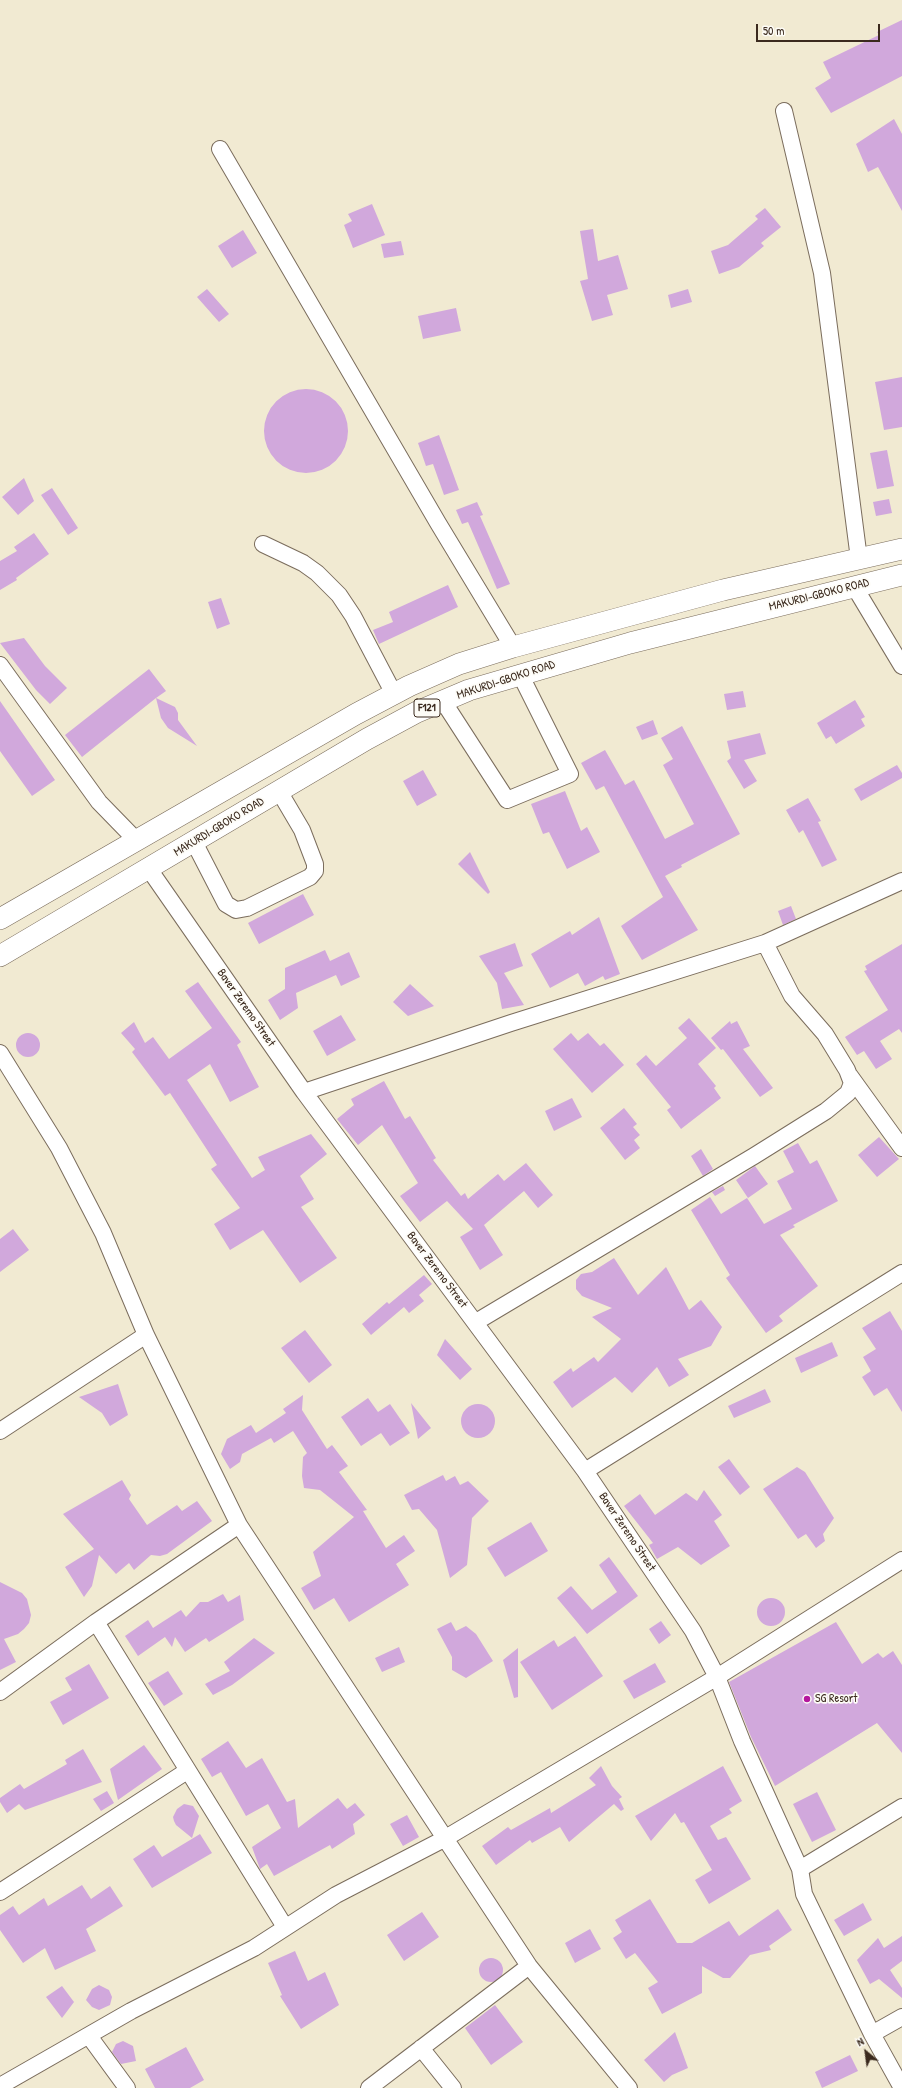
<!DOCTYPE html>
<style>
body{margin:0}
#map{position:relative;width:902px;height:2088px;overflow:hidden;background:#f1ead2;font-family:"Patrick Hand",sans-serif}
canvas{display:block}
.north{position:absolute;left:846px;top:2032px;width:40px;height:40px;-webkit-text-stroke:3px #fdfcf7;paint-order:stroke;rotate:331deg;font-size:11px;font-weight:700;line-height:16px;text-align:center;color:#3b2a1e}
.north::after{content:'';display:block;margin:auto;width:14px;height:18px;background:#3b2a1e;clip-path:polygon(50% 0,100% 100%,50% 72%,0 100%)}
.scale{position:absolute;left:756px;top:24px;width:124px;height:18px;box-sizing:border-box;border:2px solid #3b2a1e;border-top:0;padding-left:5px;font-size:12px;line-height:14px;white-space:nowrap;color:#3b2a1e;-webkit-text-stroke:3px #fdfcf7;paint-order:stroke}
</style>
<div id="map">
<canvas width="902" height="2088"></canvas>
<div class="north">N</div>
<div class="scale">50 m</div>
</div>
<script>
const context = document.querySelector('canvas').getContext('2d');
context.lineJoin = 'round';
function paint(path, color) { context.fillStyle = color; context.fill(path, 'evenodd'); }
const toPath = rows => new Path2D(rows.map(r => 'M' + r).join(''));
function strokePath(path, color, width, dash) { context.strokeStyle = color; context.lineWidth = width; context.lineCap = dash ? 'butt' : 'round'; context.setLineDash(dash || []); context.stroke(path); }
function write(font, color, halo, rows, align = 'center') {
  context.font = font + ' "Patrick Hand",sans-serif'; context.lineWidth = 3.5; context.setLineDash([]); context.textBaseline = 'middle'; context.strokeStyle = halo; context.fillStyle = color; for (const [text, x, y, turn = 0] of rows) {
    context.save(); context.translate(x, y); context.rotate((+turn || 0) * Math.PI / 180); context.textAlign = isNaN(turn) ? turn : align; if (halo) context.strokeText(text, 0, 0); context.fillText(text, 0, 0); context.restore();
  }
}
const building = toPath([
 [902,20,902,76,831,113,815,88,831,78,823,62,879,35,877,32],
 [894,119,902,134,902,211,878,167,868,172,856,144],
 [372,204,385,235,353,248,344,225,352,221,348,214],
 [765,208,781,227,761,243,764,246,739,267,719,274,711,251,728,245,758,219,755,216],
 [593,229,598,261,618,255,628,289,607,295,613,315,592,321,580,281,588,279,580,231],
 [243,230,257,253,232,268,218,246],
 [401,241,404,255,384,258,381,244],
 [207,289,229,314,219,322,197,297],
 [688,289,692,302,671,308,668,295],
 [456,308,461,331,423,339,418,316],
 [902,377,902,427,884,430,875,382],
 '264 431a42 42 0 1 1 84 0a42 42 0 1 1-84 0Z',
 [439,435,459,490,444,495,433,464,426,466,418,443],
 [887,450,894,486,877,489,870,453],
 [24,478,34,501,18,515,2,497],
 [52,488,78,528,68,535,41,495],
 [889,499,892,513,876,516,873,502],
 [477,502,483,515,480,516,510,584,497,589,468,522,462,524,456,510],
 [34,533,49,554,16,578,17,580,0,590,0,561,17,551,14,547],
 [448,585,458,607,379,644,373,630,393,622,389,612],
 [221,598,230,624,217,629,208,602],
 [24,638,45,666,67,688,50,704,36,690,0,643],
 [149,669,166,691,156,698,175,707,178,713,178,720,197,746,168,728,161,718,156,698,82,757,65,735],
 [743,691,746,707,727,710,724,694],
 [855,700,865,717,861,719,865,726,836,744,831,736,826,739,817,723],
 [0,701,55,780,32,796,0,751],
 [653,720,658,734,642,740,636,727],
 [682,726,740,834,681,865,682,867,665,876,698,930,642,960,621,926,663,897,604,786,596,790,581,763,605,750,625,785,634,780,665,839,694,824,663,765,673,759,661,738],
 [760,733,766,754,744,760,757,781,744,789,727,761,731,758,727,741],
 [897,765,902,773,902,778,861,801,854,789],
 [423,770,437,795,417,806,403,781],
 [565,791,581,831,587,827,600,852,567,869,549,832,543,834,531,804],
 [808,798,821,821,818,822,837,860,822,867,803,830,799,833,786,810],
 [470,852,490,892,488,894,458,864],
 [303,894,314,915,259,944,248,923],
 [791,906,796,919,783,925,778,911],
 [599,917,620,974,605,980,603,976,585,986,578,973,550,988,531,954,570,931,572,935],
 [515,943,523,966,504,973,524,1005,502,1009,497,983,479,956],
 [902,944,902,1033,899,1029,880,1041,892,1059,876,1069,864,1051,857,1055,845,1037,888,1010,864,971,867,970,865,966],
 [325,950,330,961,349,952,360,977,341,986,336,975,296,993,298,1008,280,1020,268,1000,285,989,285,968],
 [198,982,241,1042,237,1045,259,1087,230,1102,210,1064,187,1080,252,1178,265,1170,258,1157,311,1134,327,1154,300,1176,314,1199,301,1207,337,1258,300,1283,263,1230,230,1250,214,1224,240,1208,211,1169,217,1165,170,1093,165,1096,132,1052,135,1049,121,1033,134,1022,145,1043,153,1037,169,1059,212,1028,185,991],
 [410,984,434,1006,408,1016,393,1002],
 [341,1015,356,1040,327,1056,313,1031],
 [689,1018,716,1048,698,1064,716,1086,714,1088,721,1098,681,1129,667,1110,671,1107,636,1064,646,1055,656,1066,687,1038,678,1028],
 [730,1021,731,1024,737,1021,750,1046,743,1049,773,1088,760,1097,723,1049,721,1050,711,1038],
 [571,1033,578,1041,588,1033,600,1046,604,1043,624,1065,592,1093,553,1049],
 '16 1045a12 12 0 1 1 24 0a12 12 0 1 1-24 0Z',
 [384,1081,405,1119,410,1116,436,1158,433,1160,461,1196,465,1193,468,1199,498,1174,504,1181,526,1163,553,1195,538,1208,524,1191,484,1225,503,1255,480,1270,460,1237,473,1229,447,1201,420,1222,400,1196,418,1183,382,1125,358,1145,337,1119,354,1105,351,1099],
 [572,1098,582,1117,554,1131,545,1111],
 [624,1108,637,1124,633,1127,640,1135,634,1140,640,1148,625,1160,600,1128],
 [879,1137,899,1159,877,1177,858,1155],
 [798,1143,810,1164,817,1160,838,1201,793,1225,795,1227,780,1235,818,1286,779,1316,783,1321,766,1333,726,1278,730,1275,691,1210,710,1197,721,1214,747,1198,764,1224,792,1209,777,1181,794,1172,783,1151],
 [701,1149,713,1169,703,1176,691,1156],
 [755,1166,768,1184,748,1198,736,1180],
 [723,1186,725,1190,715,1196,712,1192],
 [13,1229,29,1250,0,1272,0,1239],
 [614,1258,638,1295,666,1267,689,1310,701,1300,722,1327,711,1346,678,1359,689,1375,669,1387,657,1367,632,1393,615,1377,572,1408,553,1382,571,1368,573,1372,594,1357,598,1362,621,1339,592,1317,612,1308,582,1296,576,1289,576,1280,581,1274,592,1272],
 [424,1275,432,1284,419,1295,424,1301,409,1313,404,1307,371,1335,362,1324,387,1302,389,1304],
 [890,1311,902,1331,902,1412,887,1388,874,1396,862,1377,871,1371,863,1357,876,1349,862,1328],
 [305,1330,332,1365,309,1383,281,1348],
 [445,1339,472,1369,460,1380,437,1355],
 [832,1342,838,1356,801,1373,795,1358],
 [118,1384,128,1415,110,1426,102,1413,79,1397],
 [765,1389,771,1402,734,1418,728,1406],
 [303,1395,302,1410,327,1449,332,1445,348,1466,339,1472,367,1510,363,1511,386,1548,404,1535,415,1551,396,1564,409,1585,349,1622,334,1598,314,1610,301,1588,321,1576,313,1552,354,1517,320,1490,304,1488,302,1476,303,1457,307,1453,293,1431,274,1443,271,1438,242,1454,240,1462,230,1469,221,1454,227,1439,251,1425,256,1433,286,1413,283,1409],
 [368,1398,378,1412,390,1404,410,1433,390,1446,381,1433,361,1446,341,1417],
 [411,1403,431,1428,418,1439],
 '461 1421a17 17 0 1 1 34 0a17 17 0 1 1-34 0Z',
 [729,1459,750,1487,740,1495,718,1467],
 [797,1467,805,1472,834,1518,823,1534,825,1541,816,1548,806,1534,798,1539,763,1489],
 [443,1475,446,1481,455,1476,460,1485,468,1481,489,1501,472,1518,467,1565,450,1578,437,1530,419,1509,412,1510,404,1495],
 [122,1480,131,1495,129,1499,147,1525,177,1505,182,1511,197,1501,212,1521,167,1554,160,1556,151,1555,134,1570,129,1563,116,1574,99,1555,92,1586,84,1597,65,1567,94,1549,63,1514],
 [704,1490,722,1515,714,1521,730,1546,701,1565,678,1547,657,1559,649,1545,653,1543,624,1506,640,1494,655,1515,686,1493,697,1501],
 [531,1522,548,1551,505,1577,487,1548],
 [609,1557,638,1596,587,1634,557,1598,571,1586,592,1610,617,1592,599,1565],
 [0,1582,22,1593,27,1599,31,1615,29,1623,24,1629,18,1634,4,1639,16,1662,0,1670],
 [223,1594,228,1602,240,1595,244,1620,209,1642,206,1638,185,1652,175,1637,172,1647,165,1637,138,1656,125,1636,148,1620,153,1628,181,1610,186,1617,200,1602,208,1602],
 '757 1612a14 14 0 1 1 28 0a14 14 0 1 1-28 0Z',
 [661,1621,671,1635,659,1644,649,1629],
 [451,1622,456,1631,466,1626,476,1634,493,1661,466,1678,452,1670,452,1657,437,1629],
 [836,1622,862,1664,878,1653,883,1658,893,1651,902,1665,902,1753,877,1723,775,1786,751,1737,729,1682],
 [575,1636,603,1676,552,1710,520,1662,554,1640,558,1647],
 [254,1638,275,1653,232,1685,213,1695,205,1684,230,1671,224,1662],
 [399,1647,405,1662,382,1672,375,1658],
 [518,1648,518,1697,514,1698,503,1660],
 [655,1663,666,1682,634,1699,623,1681],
 [89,1664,109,1698,63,1725,50,1702,72,1690,65,1678],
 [168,1671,183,1694,164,1706,148,1683],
 [228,1741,246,1768,262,1758,287,1802,295,1799,298,1828,338,1798,347,1809,355,1803,365,1815,353,1824,355,1834,332,1849,330,1845,274,1876,267,1864,260,1869,252,1847,281,1828,268,1804,246,1816,221,1772,212,1777,201,1759],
 [144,1745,162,1769,118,1800,110,1769],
 [83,1749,102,1782,25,1810,19,1804,7,1813,0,1802,0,1798,20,1784,24,1789,67,1764,65,1760],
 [601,1766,612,1786,622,1797,619,1799,624,1809,621,1811,614,1804,569,1842,560,1827,532,1843,530,1840,496,1865,482,1846,508,1827,511,1830,550,1808,551,1813,596,1785,589,1778],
 [723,1766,742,1801,729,1809,732,1813,710,1826,718,1840,726,1837,751,1879,709,1904,695,1880,712,1870,684,1822,681,1823,675,1813,651,1841,635,1816],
 [107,1791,114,1803,101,1811,93,1799],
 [817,1792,836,1830,812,1842,793,1804],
 [184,1804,193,1806,199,1816,192,1838,176,1825,174,1821,173,1817,177,1809],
 [407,1815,419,1837,403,1846,390,1824],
 [200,1834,212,1853,152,1888,133,1859,154,1845,162,1857],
 [82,1885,91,1899,110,1886,123,1906,86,1929,96,1951,55,1970,45,1948,23,1963,0,1930,0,1915,13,1906,19,1915,44,1898,48,1906],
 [650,1899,677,1943,692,1943,729,1921,739,1936,778,1909,792,1930,769,1946,771,1950,750,1955,730,1978,723,1978,702,1966,702,1993,662,2014,648,1988,658,1982,635,1953,626,1959,613,1938,622,1932,615,1920],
 [863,1903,872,1920,844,1936,834,1920],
 [422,1912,439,1937,404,1961,387,1935],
 [590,1929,601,1949,575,1963,565,1943],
 [902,1936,902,1961,890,1970,902,1988,902,1998,879,1979,870,1984,857,1960,878,1938,884,1948],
 [295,1951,308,1981,325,1972,339,2005,301,2029,280,1996,282,1995,268,1963],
 '479 1970a12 12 0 1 1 24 0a12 12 0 1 1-24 0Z',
 [99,1985,109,1990,112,1997,110,2005,99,2010,92,2007,86,2000,92,1989],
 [62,1986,74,2002,62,2018,46,1997],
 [495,2005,523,2042,491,2065,465,2028],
 [675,2032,688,2068,672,2075,664,2082,644,2060],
 [123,2041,133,2046,136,2061,121,2064,112,2052,116,2044],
 [186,2047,204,2080,190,2088,155,2088,145,2069],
 [850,2055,858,2071,822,2088,815,2072]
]);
const minor = toPath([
 [784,111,822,273,859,559],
 [220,149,438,523,513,647],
 [263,544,303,563,317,573,339,595,353,616,394,694],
 [854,586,902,666],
 [0,665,99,802,136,840],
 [443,701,507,800,570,774,520,674],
 [194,842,226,904,236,910,247,908,310,877,315,871,315,864,302,830,279,791],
 [149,869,304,1092,585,1471,693,1631,717,1677,742,1741,800,1869,804,1894,872,2034,902,2088],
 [0,1053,59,1148,103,1233,146,1335,239,1525,529,1966,629,2088],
 [850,1076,902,1148],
 [304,1092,511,1023,765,943,902,881],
 [476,1322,754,1156,826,1111,848,1093,852,1083,847,1070,825,1034,792,996,765,943],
 [0,1431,146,1335],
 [585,1471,902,1273],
 [96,1622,285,1927],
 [0,1692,96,1622,239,1525],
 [800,1869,902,1807],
 [0,1892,187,1771],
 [872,2034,902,2017],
 [89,2036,127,2088],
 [421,2048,453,2088],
 [0,2086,131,2011,254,1948,336,1895,444,1839,717,1677,902,1560],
 [369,2088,529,1966]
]);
const major = toPath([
 [0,919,356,714,409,686,459,664,513,647,723,590,902,549],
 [0,956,367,739,417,712,469,690,630,643,902,575]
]);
const markers = [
 [807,1699,4,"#b5179e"]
];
const shields = [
 [427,708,26]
];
const shieldNames = [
 ["F121",427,708]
];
const streetNames = [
 ["MAKURDI-GBOKO ROAD",819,595,-14],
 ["MAKURDI-GBOKO ROAD",506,680,-18],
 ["MAKURDI-GBOKO ROAD",219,827,-31],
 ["Baver Zeremo Street",246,1008,55],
 ["Baver Zeremo Street",437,1270,53],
 ["Baver Zeremo Street",627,1532,56]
];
const poiNames = [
 ["SG Resort",815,1699]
];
paint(building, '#d1a8dc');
strokePath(minor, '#7b6d5d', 18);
strokePath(major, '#7b6d5d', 22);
strokePath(minor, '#fff', 16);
strokePath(major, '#fff', 21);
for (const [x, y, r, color] of markers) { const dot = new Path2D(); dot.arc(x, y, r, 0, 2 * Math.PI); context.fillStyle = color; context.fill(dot); strokePath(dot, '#fdfcf7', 1.5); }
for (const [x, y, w] of shields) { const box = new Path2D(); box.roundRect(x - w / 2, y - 9, w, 18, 3); context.fillStyle = '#fdfcf7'; context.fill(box); strokePath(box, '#3b2a1e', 1); }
write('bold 11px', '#3b2a1e', null, shieldNames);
write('12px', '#3b2a1e', '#fdfcf7', streetNames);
write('12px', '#3b2a1e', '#fdfcf7', poiNames, 'left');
</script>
